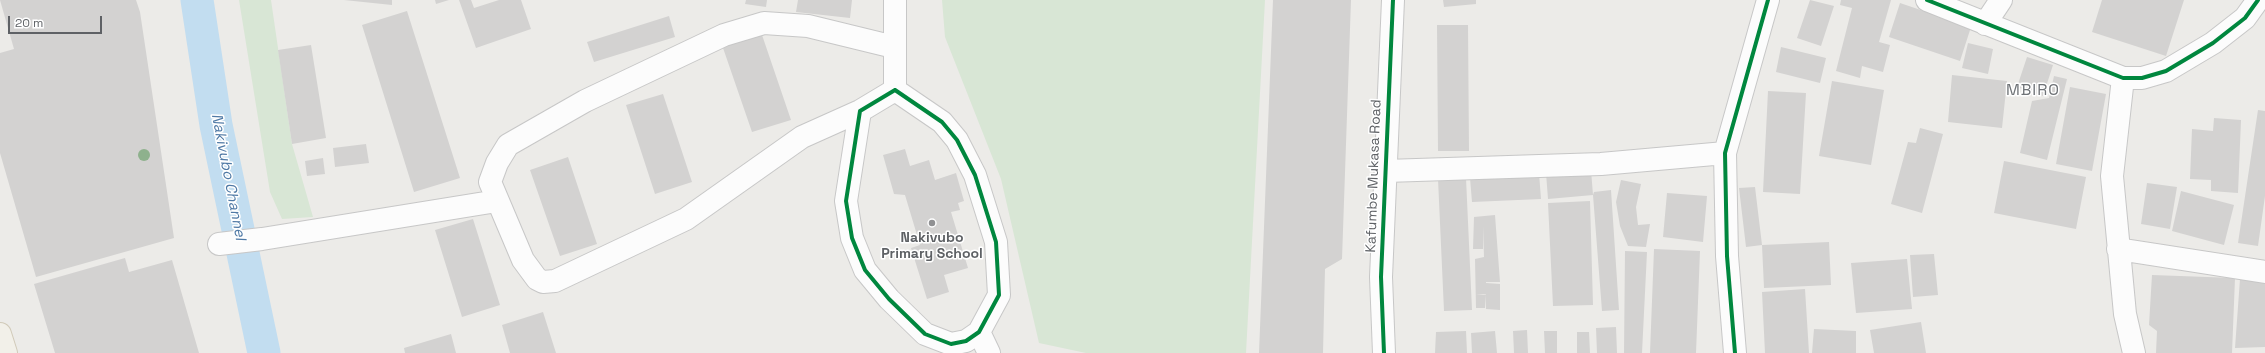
<!DOCTYPE html>
<style>
body{margin:0}
#map{position:relative;width:2265px;height:353px;overflow:hidden;background:#ecebe8;font-family:"Space Grotesk",sans-serif}
canvas{display:block}
.scale{position:absolute;left:8px;top:16px;width:94px;height:18px;box-sizing:border-box;border:2px solid #5e6165;border-top:0;padding-left:5px;font-size:12px;line-height:14px;white-space:nowrap;color:#5e6165;-webkit-text-stroke:3px #fff;paint-order:stroke}
</style>
<div id="map">
<canvas width="2265" height="353"></canvas>
<div class="scale">20 m</div>
</div>
<script>
const context = document.querySelector('canvas').getContext('2d');
context.lineJoin = 'round';
function paint(path, color) { context.fillStyle = color; context.fill(path, 'evenodd'); }
const toPath = rows => new Path2D(rows.map(r => 'M' + r).join(''));
function strokePath(path, color, width, dash) { context.strokeStyle = color; context.lineWidth = width; context.lineCap = dash ? 'butt' : 'round'; context.setLineDash(dash || []); context.stroke(path); }
function write(font, color, halo, rows, align = 'center') {
  context.font = font + ' "Space Grotesk",sans-serif'; context.lineWidth = 3; context.setLineDash([]); context.textBaseline = 'middle'; context.strokeStyle = halo; context.fillStyle = color; for (const [text, x, y, turn = 0] of rows) {
    context.save(); context.translate(x, y); context.rotate((+turn || 0) * Math.PI / 180); context.textAlign = isNaN(turn) ? turn : align; if (halo) context.strokeText(text, 0, 0); context.fillText(text, 0, 0); context.restore();
  }
}
const green = toPath([
 [239,0,271,0,292,144,313,217,282,219,270,192],
 [942,0,1265,0,1246,353,1086,353,1039,343,1001,179,945,37]
]);
const canal = toPath([
 [197,0,216,125,264,353]
]);
const building = toPath([
 [0,0,136,0,140,12,174,238,36,277,0,153,0,53,14,49],
 [344,0,392,0,392,5],
 [435,0,449,0,436,4],
 [459,0,471,0,474,8,499,0,521,0,531,29,476,48],
 [746,0,767,0,766,7,745,4],
 [798,0,852,0,850,18,796,12],
 [1273,0,1351,0,1342,259,1325,269,1323,353,1259,353],
 [1443,0,1476,0,1476,4,1444,7],
 [1810,0,1834,6,1821,46,1797,38],
 [1841,0,1891,0,1879,42,1890,45,1883,72,1862,66,1860,78,1836,71,1852,8,1840,5],
 [2102,0,2184,0,2166,56,2092,32],
 [1900,3,1971,27,1960,61,1889,37],
 [407,11,460,178,414,192,362,25],
 [669,16,675,37,594,62,587,42],
 [1437,25,1468,25,1469,151,1438,151],
 [761,32,791,120,752,132,722,45],
 [1968,43,1993,49,1988,74,1962,68],
 [311,45,326,138,292,144,278,50],
 [1781,47,1826,58,1820,83,1776,72],
 [2027,57,2053,65,2043,96,2017,87],
 [1952,75,2007,81,2002,128,1948,122],
 [2054,76,2067,79,2047,160,2020,153,2032,101,2049,98],
 [1832,81,1884,90,1871,165,1819,156],
 [2070,87,2106,94,2092,171,2056,164],
 [1768,91,1806,93,1800,194,1763,192],
 [663,94,692,182,655,194,626,105],
 [2258,110,2265,111,2265,196,2258,246,2238,243],
 [2214,118,2241,120,2238,193,2211,191,2211,180,2190,179,2192,129,2213,131],
 [1920,128,1943,134,1922,213,1891,204,1908,142,1916,143],
 [366,144,369,163,335,167,333,148],
 [905,149,910,166,929,160,935,180,956,173,964,201,958,203,960,210,951,212,968,268,944,275,949,292,927,299,911,248,920,245,905,195,894,194,883,155],
 [568,157,597,244,560,256,530,170],
 [323,158,325,174,307,176,305,161],
 [2004,161,2086,177,2076,229,1994,213],
 [1591,170,1593,195,1548,199,1546,173],
 [1539,173,1541,199,1472,202,1470,178],
 [1466,178,1472,310,1444,311,1438,179],
 [1621,180,1641,184,1636,207,1638,225,1650,224,1646,247,1628,246,1620,226,1616,202],
 [2147,183,2177,187,2170,229,2141,224],
 [1755,187,1762,245,1746,247,1739,188],
 [1611,190,1619,310,1602,311,1593,195,1594,192],
 [2181,191,2234,205,2224,245,2172,231],
 [1667,193,1707,196,1703,242,1663,237],
 [1590,201,1593,305,1553,306,1548,203],
 [1495,215,1500,282,1486,282,1486,294,1476,295,1486,295,1485,308,1476,308,1475,259,1484,257,1483,226,1483,249,1473,249,1474,217],
 [473,219,500,305,462,317,435,230],
 [1829,242,1831,285,1764,288,1762,245],
 [1654,249,1700,251,1696,353,1650,353],
 [1625,251,1647,252,1642,353,1624,353],
 [1934,254,1938,295,1913,297,1910,255],
 [125,258,129,272,172,260,199,353,55,353,34,284],
 [1907,259,1912,309,1856,313,1851,263],
 [2152,275,2235,278,2232,353,2156,353,2157,331,2149,325],
 [2240,279,2265,283,2265,347,2235,348],
 [1486,283,1500,284,1500,310,1486,309],
 [1805,289,1809,353,1765,353,1762,292],
 [543,312,556,353,510,353,502,325],
 [1921,322,1926,353,1874,353,1870,330],
 [1616,327,1617,353,1597,353,1596,328],
 [1814,329,1856,331,1856,353,1812,353],
 [1527,330,1528,353,1514,353,1513,331],
 [1466,331,1467,353,1435,353,1436,332],
 [1495,331,1497,353,1472,353,1471,333],
 [1544,331,1557,331,1557,353,1545,353],
 [1577,332,1589,332,1590,353,1577,353],
 [451,334,456,353,405,353,404,348]
]);
const minor = toPath([
 [1927,0,2123,78,2142,78,2166,71,2213,43,2245,18,2258,0],
 [1985,24,2001,0],
 [894,47,808,26,764,23,724,35,585,101,508,145,497,163,490,182,523,260,537,279,543,282,555,281,686,219,802,137,860,111,895,90],
 [2123,78,2112,176,2125,314,2134,353],
 [895,90,895,0],
 [860,111,846,201,852,238,865,270,889,299,925,334,951,344,966,341,979,332,999,295,996,242,975,175,957,140,942,122,895,90],
 [1386,171,1601,164,1725,153],
 [219,244,262,239,497,201],
 [2118,249,2265,272],
 [979,332,989,353],
 [1384,353,1381,277,1393,0],
 [1735,353,1727,256,1725,153,1768,0]
]);
const major = toPath([
 [0,334,6,353]
]);
const cycleway = toPath([
 [1927,0,2123,78,2142,78,2166,71,2213,43,2245,18,2258,0],
 [895,90,942,122,957,140,975,175,996,242,999,295,979,332,966,341,951,344,925,334,889,299,865,270,852,238,846,201,860,111,895,90],
 [1384,353,1381,277,1393,0],
 [1735,353,1727,256,1725,153,1768,0]
]);
const trees = [
 [144,155]
];
const markers = [
 [932,223,4,"#909193"]
];
const streetNames = [
 ["Kafumbe Mukasa Road",1374,176,-88]
];
const poiNames = [
 ["Nakivubo",932,238],
 ["Primary School",932,254]
];
const waterNames = [
 ["Nakivubo Channel",228,177,79]
];
const quarterNames = [
 ["MBIRO",2033,91]
];
paint(green, '#d8e6d5');
strokePath(canal, '#c2ddf0', 33);
paint(building, '#d3d2d1');
strokePath(minor, '#c7c7c7', 24);
strokePath(major, '#d1cab9', 24);
strokePath(minor, '#fcfcfc', 22);
strokePath(major, '#f2f0e9', 22);
strokePath(cycleway, '#00873e', 4);
context.fillStyle = '#8eb18d';
for (const [x, y] of trees) { context.beginPath(); context.arc(x, y, 6, 0, 2 * Math.PI); context.fill(); }
for (const [x, y, r, color] of markers) { const dot = new Path2D(); dot.arc(x, y, r, 0, 2 * Math.PI); context.fillStyle = color; context.fill(dot); strokePath(dot, '#fff', 1.5); }
write('14px', '#5e6165', '#fff', streetNames);
write('bold 14px', '#5e6165', '#fff', poiNames);
write('italic 15px', '#4f79a5', '#fff', waterNames);
context.letterSpacing = '1px';
write('16px', '#6f7377', '#fff', quarterNames);
context.letterSpacing = '0px';
</script>
